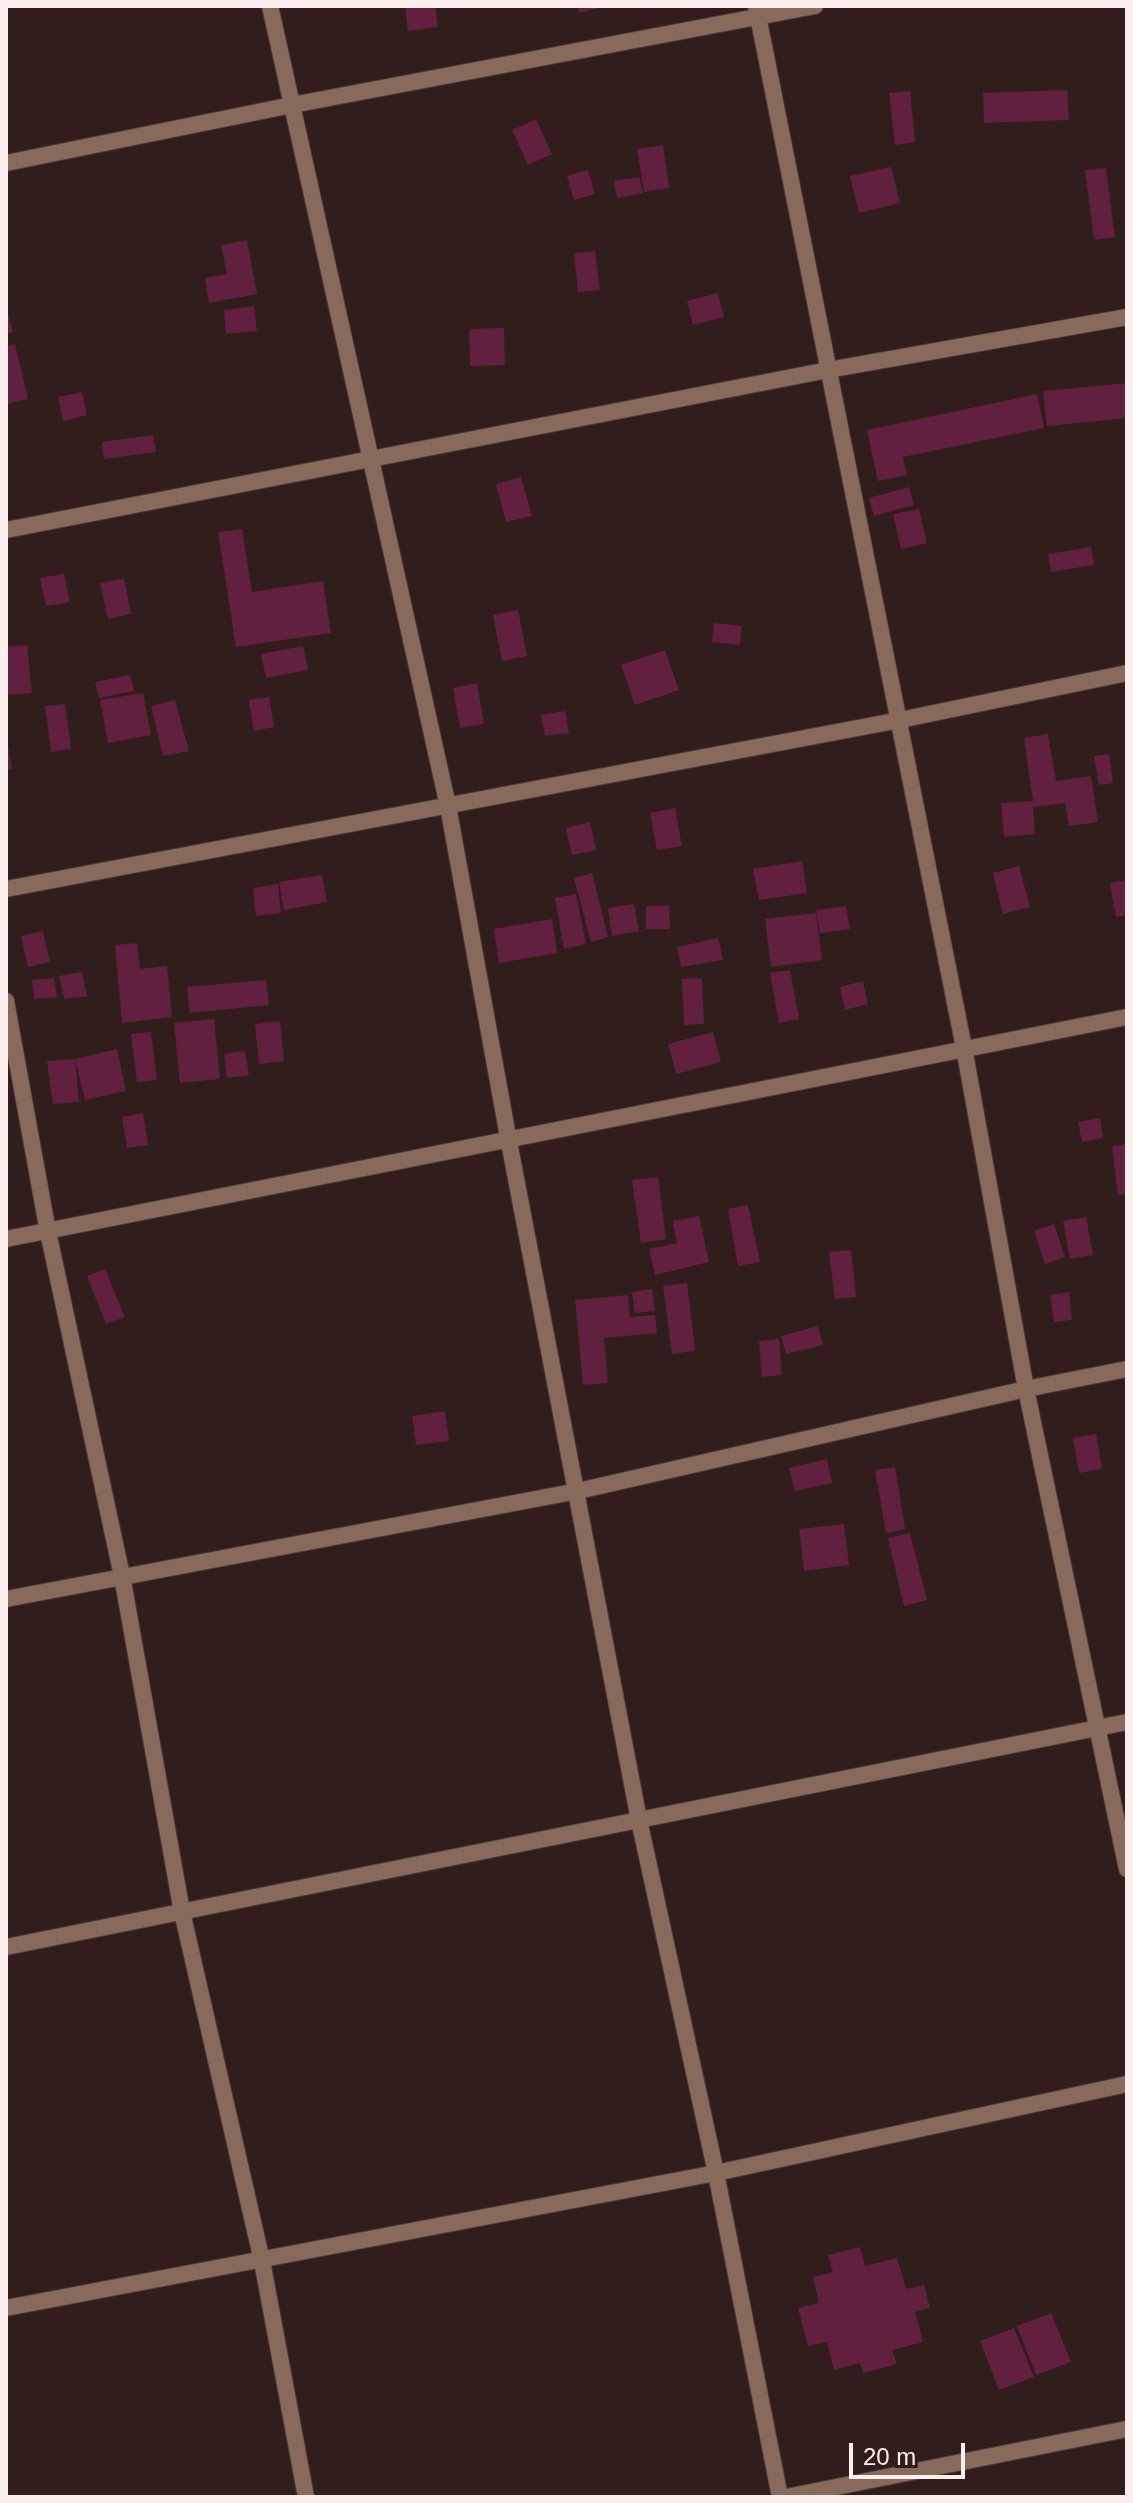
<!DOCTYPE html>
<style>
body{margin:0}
#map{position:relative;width:1133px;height:2503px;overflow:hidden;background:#321d1d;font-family:Arial,sans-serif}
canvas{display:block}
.frame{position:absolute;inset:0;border:8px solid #fdeeee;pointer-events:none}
.scale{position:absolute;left:849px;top:2443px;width:116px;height:36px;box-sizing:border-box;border:4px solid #fdeeee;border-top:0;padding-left:10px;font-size:24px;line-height:28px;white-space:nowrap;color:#fdeeee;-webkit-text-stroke:6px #321d1d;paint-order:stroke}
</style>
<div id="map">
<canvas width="1133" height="2503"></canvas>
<div class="frame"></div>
<div class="scale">20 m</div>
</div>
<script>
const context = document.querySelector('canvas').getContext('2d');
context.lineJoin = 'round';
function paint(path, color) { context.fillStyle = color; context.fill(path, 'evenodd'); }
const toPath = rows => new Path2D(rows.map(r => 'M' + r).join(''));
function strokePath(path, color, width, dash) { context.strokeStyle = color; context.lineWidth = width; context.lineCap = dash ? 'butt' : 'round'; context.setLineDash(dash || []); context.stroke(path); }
const building = toPath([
 [405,6,435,6,438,27,408,31],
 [578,6,603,6,603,7,579,13],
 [1067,90,1069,120,984,123,983,93],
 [910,91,915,142,895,145,889,93],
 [536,119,552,154,528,165,512,130],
 [663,145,669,188,644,192,637,149],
 [891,167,900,203,859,213,850,176],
 [1106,168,1115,237,1094,240,1085,170],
 [588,170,595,194,574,200,567,176],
 [639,177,643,193,617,198,614,181],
 [247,240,257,294,209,303,205,278,227,274,221,245],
 [595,251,600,290,578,292,574,253],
 [718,293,724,317,693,325,687,301],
 [6,306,13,332,6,334],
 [254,306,257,331,226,334,224,310],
 [504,328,505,365,470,366,469,329],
 [15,344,28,399,6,404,6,346],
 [1127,383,1127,418,1047,426,1043,391],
 [82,392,87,415,63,421,58,397],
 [1037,394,1044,428,903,457,907,475,878,481,867,430],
 [153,435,156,452,104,459,102,442],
 [521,477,532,516,506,522,496,484],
 [909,487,914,505,874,516,869,498],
 [919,509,927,543,901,549,893,514],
 [242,529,252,592,323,581,331,633,236,647,218,532],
 [1091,547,1094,565,1051,572,1048,554],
 [64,574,70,602,46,606,40,578],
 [124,579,131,614,108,619,100,583],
 [518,610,527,656,502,661,493,615],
 [714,623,742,626,740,645,712,642],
 [27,645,32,693,6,695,6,647],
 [303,646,308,670,266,678,261,654],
 [665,650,679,690,635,705,621,665],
 [130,675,134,691,99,698,95,682],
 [477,683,484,724,460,728,453,688],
 [143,693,151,735,108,743,100,700],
 [269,697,274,727,254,731,249,700],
 [175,700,189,751,163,756,151,706],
 [65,704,71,749,51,752,45,706],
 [565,711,569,733,545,736,541,715],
 [1048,734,1056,781,1091,776,1098,822,1069,826,1065,803,1033,807,1035,834,1004,837,1001,803,1033,801,1024,738],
 [6,735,12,769,6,769],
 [1109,754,1113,783,1099,785,1094,756],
 [675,808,682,846,657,850,650,813],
 [590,822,596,850,572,855,566,828],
 [802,861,807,893,759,900,753,869],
 [1019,866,1030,907,1003,914,993,873],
 [592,873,608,937,591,942,574,878],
 [322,875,327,902,284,910,279,882],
 [1127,880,1127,915,1116,917,1110,883],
 [278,884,281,913,256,916,253,888],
 [576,894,586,944,564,949,555,898],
 [634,904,639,931,612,936,608,908],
 [646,906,669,906,670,929,646,929],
 [846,906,850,929,820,933,816,910],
 [816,913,822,960,771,967,765,919],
 [552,919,557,953,499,963,494,929],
 [43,931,50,962,28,967,21,936],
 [718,938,723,960,681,967,677,947],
 [137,943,140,969,167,966,172,1017,122,1023,115,945],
 [790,970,799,1019,779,1023,770,973],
 [82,972,87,996,64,999,59,976],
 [54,978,57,997,34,999,32,980],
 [702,978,704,1024,684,1025,682,979],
 [266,980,269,1005,190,1013,187,987],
 [863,981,868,1004,845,1010,840,987],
 [214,1019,220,1079,180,1083,174,1023],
 [280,1021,284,1061,259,1064,255,1024],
 [151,1032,157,1080,137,1082,131,1034],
 [713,1032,721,1062,676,1074,668,1044],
 [117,1049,126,1091,85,1100,75,1059],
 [245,1051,249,1075,227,1078,224,1054],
 [75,1059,79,1102,53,1104,47,1061],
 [143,1113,148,1145,127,1148,122,1117],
 [1100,1118,1103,1138,1082,1142,1078,1122],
 [1127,1144,1127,1194,1118,1195,1112,1146],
 [658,1177,666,1239,641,1243,632,1180],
 [748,1205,760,1262,738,1266,728,1209],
 [699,1216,709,1262,655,1275,649,1249,677,1243,673,1221],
 [1086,1217,1093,1255,1070,1259,1063,1221],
 [1054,1224,1065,1257,1045,1264,1034,1231],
 [851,1250,856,1297,835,1299,829,1252],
 [105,1269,125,1317,106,1324,87,1276],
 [687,1283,695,1351,672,1354,663,1286],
 [652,1289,655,1311,635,1313,632,1292],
 [1069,1292,1072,1320,1054,1322,1050,1295],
 [628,1295,630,1317,655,1315,657,1333,604,1338,608,1383,583,1385,575,1300],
 [818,1326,823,1345,786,1354,781,1336],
 [779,1339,782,1375,762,1377,759,1341],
 [445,1411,449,1441,416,1445,412,1416],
 [1096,1434,1102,1469,1079,1473,1073,1438],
 [827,1459,832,1483,795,1491,789,1468],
 [895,1467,905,1529,886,1533,875,1470],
 [844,1524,849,1565,804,1571,799,1529],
 [910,1533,927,1600,904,1606,888,1538],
 [860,2247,865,2266,897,2258,906,2289,924,2285,930,2308,915,2312,923,2342,892,2350,897,2364,863,2373,860,2363,834,2370,827,2342,808,2346,798,2308,819,2303,813,2277,833,2272,828,2255],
 [1051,2313,1071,2362,1036,2375,1017,2326],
 [1014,2328,1034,2377,999,2390,980,2341]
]);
const street = toPath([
 [270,6,448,806,509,1142,639,1820,716,2173,780,2497],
 [756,6,964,1048,1026,1389,1127,1869],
 [6,163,292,105,815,6],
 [6,530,828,370,1127,317],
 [6,889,900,720,1127,673],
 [6,1001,48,1232,122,1576,182,1912,262,2261,306,2497],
 [6,1239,1127,1017],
 [6,1599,578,1491,1026,1389,1127,1369],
 [6,1947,1127,1722],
 [6,2308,716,2173,1127,2084],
 [786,2497,1127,2429]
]);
paint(building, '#61203d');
strokePath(street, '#4e3a3a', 18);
strokePath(street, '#886a5c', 16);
</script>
